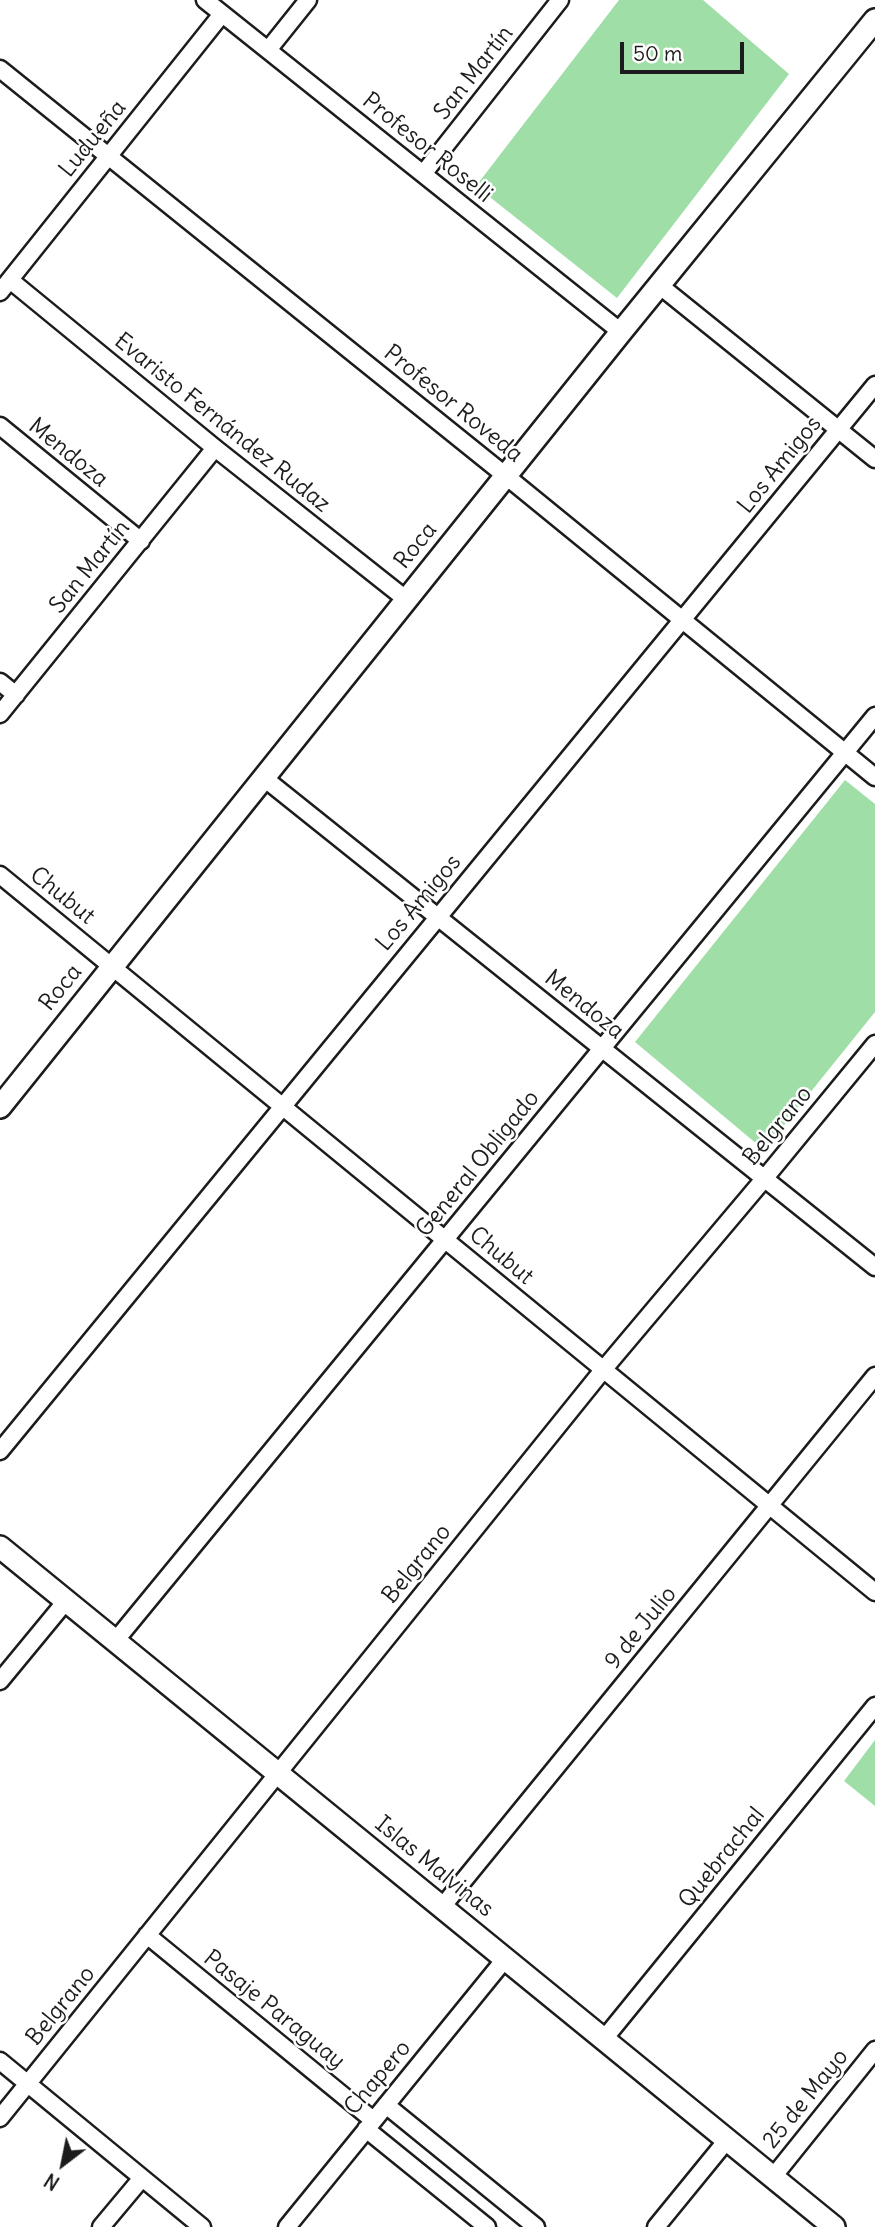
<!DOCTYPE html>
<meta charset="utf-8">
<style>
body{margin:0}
#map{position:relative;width:875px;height:2227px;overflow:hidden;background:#fff;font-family:Delius,sans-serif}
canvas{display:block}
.north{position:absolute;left:28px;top:2129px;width:70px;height:70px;-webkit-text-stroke:5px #fff;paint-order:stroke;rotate:212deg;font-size:19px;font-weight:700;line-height:28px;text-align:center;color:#1c1c1c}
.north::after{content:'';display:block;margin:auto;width:24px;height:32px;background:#1c1c1c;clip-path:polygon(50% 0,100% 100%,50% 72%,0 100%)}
.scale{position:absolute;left:620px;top:42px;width:124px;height:32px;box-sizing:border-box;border:4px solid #1c1c1c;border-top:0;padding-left:9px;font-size:21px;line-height:24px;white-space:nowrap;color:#1c1c1c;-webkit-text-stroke:5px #fff;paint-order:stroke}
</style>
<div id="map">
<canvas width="875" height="2227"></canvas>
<div class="north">N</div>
<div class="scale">50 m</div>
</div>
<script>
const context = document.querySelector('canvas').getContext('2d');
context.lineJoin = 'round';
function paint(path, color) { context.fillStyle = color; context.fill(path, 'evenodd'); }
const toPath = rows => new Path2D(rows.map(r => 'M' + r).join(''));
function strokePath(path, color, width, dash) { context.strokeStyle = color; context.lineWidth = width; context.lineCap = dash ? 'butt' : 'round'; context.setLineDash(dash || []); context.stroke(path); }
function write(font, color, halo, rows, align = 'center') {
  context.font = font + ' Delius,sans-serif'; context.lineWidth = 5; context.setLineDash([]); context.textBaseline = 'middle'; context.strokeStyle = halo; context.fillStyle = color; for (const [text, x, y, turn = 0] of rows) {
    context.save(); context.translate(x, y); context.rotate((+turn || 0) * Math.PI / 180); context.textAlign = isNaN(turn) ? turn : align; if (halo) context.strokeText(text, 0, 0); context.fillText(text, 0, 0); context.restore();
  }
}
const green = toPath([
 [619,0,703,0,789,74,617,298,476,186],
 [845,780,875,804,875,1012,764,1150,635,1042],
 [875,1740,875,1806,844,1781]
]);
const minor = toPath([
 [205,0,621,332],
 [268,50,308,0],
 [0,69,506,476,875,777],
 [423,174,560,0],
 [10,280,215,448,407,600],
 [659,285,875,459],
 [0,292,222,14],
 [0,426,141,541],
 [0,682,16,695],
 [0,714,215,448],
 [264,778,875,1267],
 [0,875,875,1592],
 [0,1451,875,385],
 [116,1640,875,716],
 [0,1681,66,1601],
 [442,1907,875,1376],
 [147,1935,373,2120],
 [604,2039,875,1706],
 [0,2061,202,2227],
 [386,2105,536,2227],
 [0,2118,603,1370,764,1179,875,1044],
 [366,2129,487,2227],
 [773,2177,875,2050],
 [101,2227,142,2178],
 [287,2227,505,1959],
 [656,2227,727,2140]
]);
const tertiary = toPath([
 [0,1107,621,332,875,20],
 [0,1547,834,2227]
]);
const streetNames = [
 ["San Martín",474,73,-52],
 ["Ludueña",93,139,-51],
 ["Profesor Roselli",427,148,39],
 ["Profesor Roveda",453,404,39],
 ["Evaristo Fernández Rudaz",222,423,39],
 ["Mendoza",68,453,39],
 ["Los Amigos",780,465,-51],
 ["Roca",416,546,-51],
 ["San Martín",90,567,-51],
 ["Chubut",62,896,39],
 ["Los Amigos",419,903,-50],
 ["Roca",61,988,-51],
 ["Mendoza",584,1005,39],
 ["Belgrano",778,1126,-51],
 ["General Obligado",478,1164,-51],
 ["Chubut",501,1256,40],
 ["Belgrano",417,1564,-51],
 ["9 de Julio",641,1628,-51],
 ["Quebrachal",722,1858,-51],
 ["Islas Malvinas",434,1867,39],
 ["Belgrano",61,2006,-51],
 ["Pasaje Paraguay",274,2010,39],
 ["Chapero",378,2078,-50],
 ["25 de Mayo",806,2099,-51]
];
paint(green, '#9fdea6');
strokePath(minor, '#1c1c1c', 21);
strokePath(tertiary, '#1c1c1c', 26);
strokePath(minor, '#fff', 16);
strokePath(tertiary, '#fff', 21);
write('23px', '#1c1c1c', '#fff', streetNames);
</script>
